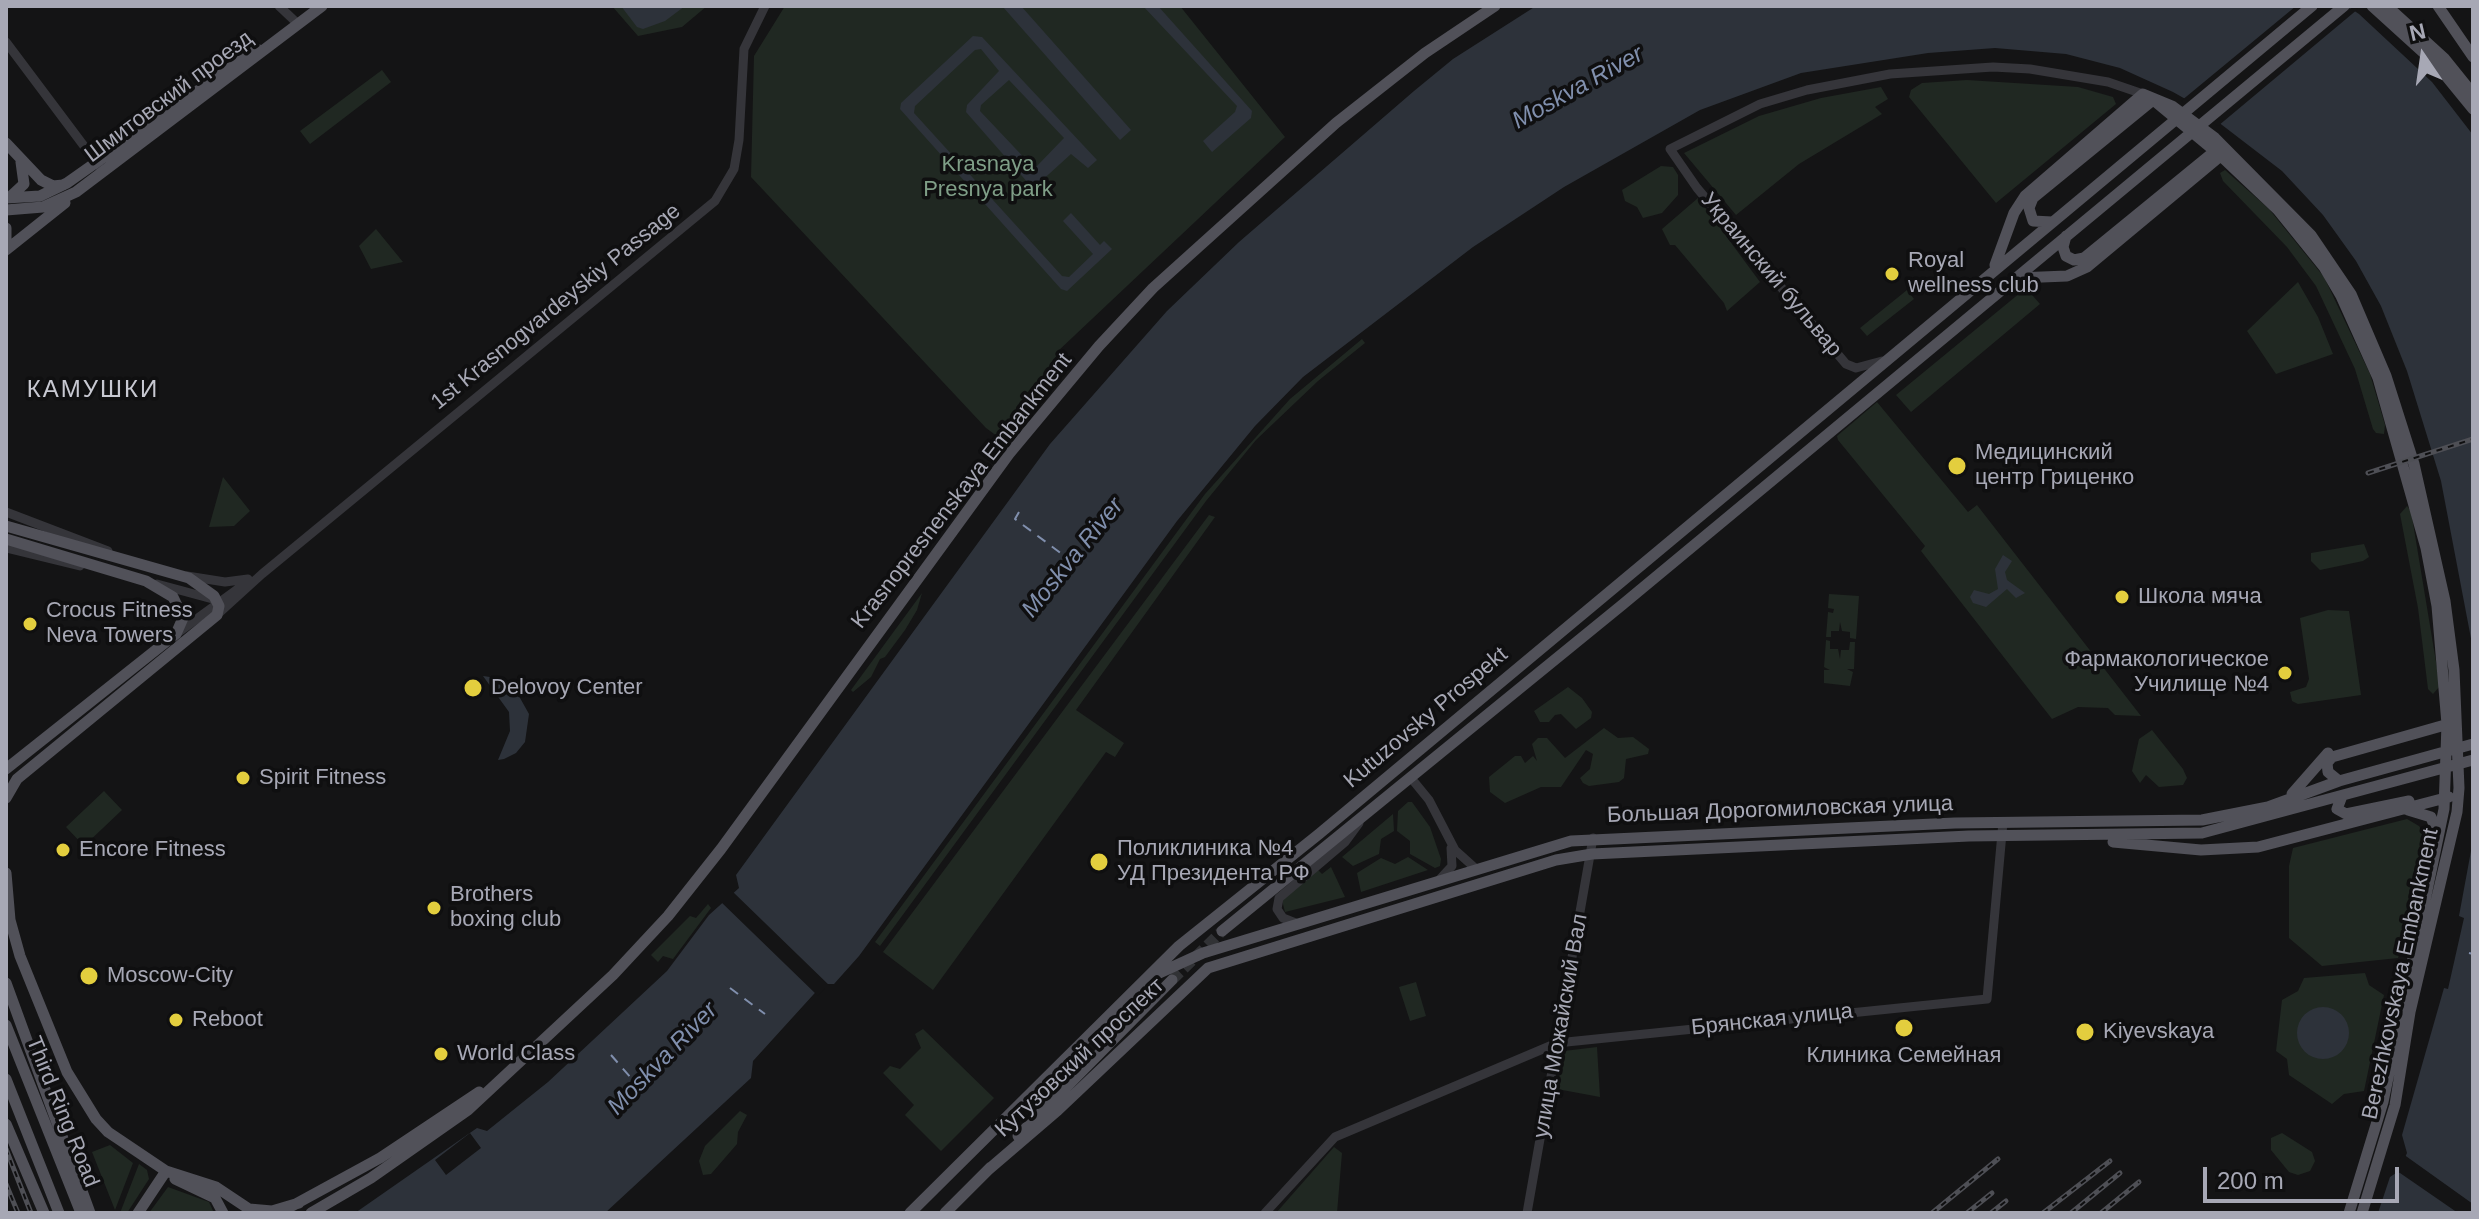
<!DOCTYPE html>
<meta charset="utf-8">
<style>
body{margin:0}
#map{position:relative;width:2479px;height:1219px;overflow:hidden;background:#141415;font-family:Helvetica,sans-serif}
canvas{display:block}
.frame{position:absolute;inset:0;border:8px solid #a7a8b5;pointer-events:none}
.north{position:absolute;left:2383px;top:16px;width:80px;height:80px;-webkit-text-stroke:6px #0f0f10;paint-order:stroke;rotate:347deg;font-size:22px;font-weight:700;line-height:32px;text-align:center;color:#a7a8b5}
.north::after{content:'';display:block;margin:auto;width:28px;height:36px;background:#a7a8b5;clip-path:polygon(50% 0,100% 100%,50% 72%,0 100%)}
.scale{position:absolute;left:2203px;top:1167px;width:196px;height:36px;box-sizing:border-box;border:4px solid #a7a8b5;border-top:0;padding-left:10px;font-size:24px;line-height:28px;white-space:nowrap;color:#a7a8b5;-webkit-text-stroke:6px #0f0f10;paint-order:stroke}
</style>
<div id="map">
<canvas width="2479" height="1219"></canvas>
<div class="frame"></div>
<div class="north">N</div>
<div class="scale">200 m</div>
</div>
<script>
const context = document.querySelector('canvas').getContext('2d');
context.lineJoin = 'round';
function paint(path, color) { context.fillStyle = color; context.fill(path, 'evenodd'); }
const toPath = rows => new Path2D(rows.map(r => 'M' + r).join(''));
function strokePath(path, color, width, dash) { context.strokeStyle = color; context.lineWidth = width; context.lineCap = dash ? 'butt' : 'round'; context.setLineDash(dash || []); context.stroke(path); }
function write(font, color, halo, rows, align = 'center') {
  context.font = font + ' Helvetica,sans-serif'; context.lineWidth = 7; context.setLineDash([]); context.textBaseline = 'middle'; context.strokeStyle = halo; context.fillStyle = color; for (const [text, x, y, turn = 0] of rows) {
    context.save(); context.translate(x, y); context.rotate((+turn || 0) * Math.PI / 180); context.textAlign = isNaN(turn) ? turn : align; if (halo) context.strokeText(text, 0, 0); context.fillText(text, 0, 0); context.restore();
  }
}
const green = toPath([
 [612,6,707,6,682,27,638,36],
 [785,6,1180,6,1285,137,1057,352,1065,361,1001,439,986,428,751,177,754,56],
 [382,70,391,82,310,144,300,131],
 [1967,80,2078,87,2113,97,2116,104,1996,203,1909,97,1911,90,1922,83],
 [1881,87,1888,99,1875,107,1882,114,1799,164,1736,215,1684,153,1759,116,1821,98],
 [1661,166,1673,167,1678,175,1678,195,1662,213,1643,218,1637,207,1625,201,1622,190],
 [2225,170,2269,209,2324,277,2370,374,2385,425,2384,434,2376,433,2373,429,2355,369,2316,286,2287,247,2223,181,2220,173],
 [1698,198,1760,282,1727,311,1724,303,1675,245,1670,245,1662,229],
 [376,229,403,262,371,269,359,246],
 [2298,282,2318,317,2333,354,2276,374,2247,331],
 [2026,288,2040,304,1911,412,1896,395],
 [1907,290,1914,299,1867,336,1860,328],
 [1362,339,1365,343,1318,381,1256,440,1206,501,880,946,875,942,1205,494,1290,399],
 [1877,402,1968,512,1977,505,2141,716,2115,715,2108,708,2078,707,2052,719,1921,551,1925,546,1838,440,1837,436],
 [223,477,250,511,234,526,209,527],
 [2407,506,2411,511,2440,686,2433,694,2428,689,2418,608,2400,514],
 [1209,515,1215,517,1076,710,1124,743,1115,757,1106,752,933,990,883,952],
 [2364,544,2369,557,2363,561,2320,570,2311,561,2311,553],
 [922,593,917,610,905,630,885,657,880,659,871,677,853,692,851,690],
 [1829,594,1859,596,1856,639,1850,638,1850,632,1842,631,1840,622,1839,631,1831,631,1831,637,1826,637,1828,612,1833,613,1834,609,1828,608],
 [2328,610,2349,611,2361,695,2298,704,2292,701,2290,692,2306,687,2309,679,2300,618],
 [1826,640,1830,641,1830,649,1838,649,1840,659,1841,650,1849,650,1850,642,1855,642,1854,669,1847,669,1853,672,1850,686,1824,683,1824,670,1830,670,1824,667],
 [1568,687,1582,698,1592,712,1591,718,1576,729,1561,714,1555,715,1549,722,1540,722,1534,711],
 [1604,728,1618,738,1633,737,1649,749,1648,754,1626,759,1624,778,1619,782,1589,786,1583,783,1580,778,1590,769,1593,754,1586,750,1561,787,1541,787,1505,803,1490,792,1489,777,1515,756,1521,756,1525,763,1533,756,1537,761,1532,744,1538,738,1547,738,1565,758],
 [2152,730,2183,769,2187,778,2183,785,2159,787,2146,775,2140,783,2132,771,2139,739],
 [104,791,122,810,84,846,66,827],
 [1408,802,1412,802,1430,827,1441,859,1440,866,1435,868,1410,854,1410,841,1397,831,1398,811],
 [1393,814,1394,831,1381,839,1379,854,1353,866,1342,857],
 [2407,819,2419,826,2428,841,2398,958,2322,966,2289,938,2289,866,2293,848],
 [1408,857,1428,870,1361,892,1357,873,1381,858,1395,864],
 [1331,867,1345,897,1285,912,1282,900,1318,870,1322,874],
 [708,904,711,908,673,959,663,956,658,962,651,955,690,916,696,918],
 [2365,973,2369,985,2384,995,2364,1091,2344,1094,2332,1104,2289,1075,2287,1059,2276,1051,2282,1000,2298,991,2304,978],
 [1416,982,1426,1016,1410,1021,1399,987],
 [923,1029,994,1098,941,1151,905,1115,914,1105,883,1073,890,1066,900,1069,921,1048,915,1034],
 [1597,1047,1600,1097,1557,1089,1564,1051],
 [740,1111,747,1115,738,1132,737,1144,711,1174,703,1175,699,1161,705,1146],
 [2282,1133,2312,1152,2315,1161,2310,1171,2298,1175,2289,1172,2271,1150,2271,1138],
 [110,1145,133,1163,115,1210,92,1152],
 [1334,1147,1342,1153,1337,1213,1276,1213],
 [139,1164,147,1170,149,1179,127,1213,120,1213],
 [168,1187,209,1202,214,1213,149,1213]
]);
const water = toPath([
 [621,6,685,6,665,21,643,29,637,27],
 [1021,6,1131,130,1120,140,1003,7],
 [1143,6,1158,6,1252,111,1251,118,1212,152,1203,141,1235,112,1237,106],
 [1536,6,2347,6,2359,14,2432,82,2473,135,2473,649,2441,481,2407,371,2381,306,2356,261,2323,215,2282,171,2196,105,2173,92,2120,68,2066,54,1995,48,1928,53,1801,73,1700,110,1564,187,1473,247,1303,377,1255,426,1177,521,859,956,834,984,823,984,753,1061,751,1078,605,1213,355,1213,477,1128,487,1131,548,1082,667,971,709,915,739,888,736,875,1050,444,1167,311,1239,242,1414,91,1453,59],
 [973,36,982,37,1097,160,1088,168,1071,154,1038,184,1029,184,966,112,967,105,999,71,981,49,975,50,915,106,914,113,1062,276,1069,277,1093,254,1063,221,1071,213,1100,245,1104,241,1112,249,1067,291,1061,289,900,109,901,103],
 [1009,80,1064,138,1037,166,1031,165,980,111,981,105],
 [2003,555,2012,561,2005,572,2007,580,2025,593,2016,598,2007,589,1986,607,1973,603,1970,597,1974,590,1989,594,1998,589,1995,569],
 [483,676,497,678,515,689,529,714,525,742,516,753,504,759,498,760,510,731,509,712],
 [2473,840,2473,1213,2378,1213,2390,1177,2399,1171,2407,1153,2402,1135,2444,988,2448,989,2464,918,2459,916],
 '2297 1033a26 26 0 1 1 52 0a26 26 0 1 1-52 0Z'
]);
const pier = toPath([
 [2296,6,2358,9,2218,126,2181,101],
 [731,890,832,988,825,988,818,996,720,901],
 [470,1133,481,1148,446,1175,435,1160],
 [2403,1154,2473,1204,2473,1213,2458,1213,2400,1173,2392,1171]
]);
const ferry = toPath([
 [1019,512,1015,519,1070,560],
 [2469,953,2473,954],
 [730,988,765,1014],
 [611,1055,639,1087]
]);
const majorTunnel = toPath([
 [1172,980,1222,931]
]);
const minor = toPath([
 [279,6,298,24],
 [6,42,99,166],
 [1882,361,1856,368,1846,364,1697,188,1670,149,1760,104,1807,90,1890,74,1993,67,2030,69,2108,82,2143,94],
 [6,512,108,551],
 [6,548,80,566],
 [187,576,225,582,248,579],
 [157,584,220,601],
 [218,614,262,574,715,201,734,169,739,140,744,49,765,6],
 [176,634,242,586],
 [1411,778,1429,800,1455,850,1475,868],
 [1440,879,1452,866,1451,848],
 [1298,924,1283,918,1277,909,1279,898,1345,842,1359,823],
 [1265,1213,1335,1137,1557,1043,1987,999,2003,822],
 [1527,1213,1593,838]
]);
const major = toPath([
 [2372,6,2437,65,2473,109],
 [2387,6,2444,58,2473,94],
 [2438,6,2473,57],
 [2157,103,2222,157,2278,210,2324,267,2341,296,2378,378,2426,548,2437,606,2447,724,2444,809,2383,1102,2349,1213],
 [6,143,41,180,53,186,63,185],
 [10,197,24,184,21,162],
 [6,198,40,196,67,183,257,49],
 [6,210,43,207,76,192,322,6],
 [2052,222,2033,221,2029,208,2033,198,2153,100],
 [6,228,6,239],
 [2066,236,2063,247,2066,256,2074,260,2084,258,2215,151,2221,149],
 [6,250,65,203],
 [1995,265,2014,213,2025,196,2143,94,2172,106,2215,138,2311,235,2351,294,2386,376,2414,464,2445,601,2454,670,2459,788,2457,812,2410,1012,2395,1105,2362,1213],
 [2017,278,2067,276,2087,267,2224,153],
 [6,526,189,578,214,596,219,606,217,615,17,779,6,798],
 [6,539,146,581,173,597,183,618,176,634,6,769],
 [2339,781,2328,772,2327,763,2332,757,2452,723],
 [2292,794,2328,753],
 [2342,796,2337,809,2346,814,2409,801],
 [2408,810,2431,817,2437,834],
 [2113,842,2201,850,2258,847,2449,797],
 [6,873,10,920,20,956,67,1072,96,1119,108,1132,166,1171,216,1187,249,1209,272,1211,299,1203],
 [1222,931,1622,605,2344,6],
 [1155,975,1203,953,1571,841,1955,823,2202,820,2268,807,2339,781,2473,744],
 [6,983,90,1213],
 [6,1025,81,1213],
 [6,1079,59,1213],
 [6,1124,44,1213],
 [1018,1136,1172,980],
 [988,1170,1058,1110,1208,968,1556,860,1592,854,1969,836,2202,833,2473,760],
 [175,1179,215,1198,223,1213],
 [292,1206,380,1158,479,1092],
 [138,1213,166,1171],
 [311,1213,371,1178,468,1110,613,975,668,916,721,849,1009,454,1099,346,1153,288,1336,123,1425,53,1495,6],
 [910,1213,1179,946,1319,834,2312,6],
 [945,1213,991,1167]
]);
const rail = toPath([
 [2368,473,2473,439],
 [6,1149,31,1213],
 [6,1184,18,1213],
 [1932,1213,1998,1159],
 [1967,1213,1992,1193],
 [1991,1213,2006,1201],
 [2043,1213,2110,1161],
 [2071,1213,2120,1173],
 [2101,1213,2139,1182]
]);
const markers = [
 [1892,274,8,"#e3ce3e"],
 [1957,466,10,"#e3ce3e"],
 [2122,597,8,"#e3ce3e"],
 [30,624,8,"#e3ce3e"],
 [2285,673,8,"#e3ce3e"],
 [473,688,10,"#e3ce3e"],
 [243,778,8,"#e3ce3e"],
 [63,850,8,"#e3ce3e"],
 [1099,862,10,"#e3ce3e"],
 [434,908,8,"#e3ce3e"],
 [89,976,10,"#e3ce3e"],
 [176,1020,8,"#e3ce3e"],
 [1904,1028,10,"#e3ce3e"],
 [2085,1032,10,"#e3ce3e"],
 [441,1054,8,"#e3ce3e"]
];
const streetNames = [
 ["Шмитовский проезд",169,97,-37],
 ["Украинский бульвар",1771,275,50],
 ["1st Krasnogvardeyskiy Passage",556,307,-39],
 ["Krasnopresnenskaya Embankment",962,491,-52],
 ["Kutuzovsky Prospekt",1426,718,-40],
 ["Большая Дорогомиловская улица",1780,810,-2],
 ["Berezhkovskaya Embankment",2401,974,-78],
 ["Брянская улица",1772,1020,-6],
 ["улица Можайский Вал",1561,1026,-80],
 ["Кутузовский проспект",1080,1058,-43],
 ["Third Ring Road",62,1112,68]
];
const parkNames = [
 ["Krasnaya",988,165],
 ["Presnya park",988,190]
];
const poiNames = [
 ["Royal",1908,261],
 ["wellness club",1908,286],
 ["Медицинский",1975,453],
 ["центр Гриценко",1975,478],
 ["Школа мяча",2138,597],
 ["Crocus Fitness",46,611],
 ["Neva Towers",46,636],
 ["Фармакологическое",2269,660,"right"],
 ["Училище №4",2269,685,"right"],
 ["Delovoy Center",491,688],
 ["Spirit Fitness",259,778],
 ["Поликлиника №4",1117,849],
 ["УД Президента РФ",1117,874],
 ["Encore Fitness",79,850],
 ["Brothers",450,895],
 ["boxing club",450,920],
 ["Moscow-City",107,976],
 ["Reboot",192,1020],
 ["Kiyevskaya",2103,1032],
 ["World Class",457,1054],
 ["Клиника Семейная",1904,1056,"center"]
];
const waterNames = [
 ["Moskva River",1578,88,-29],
 ["Moskva River",1073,558,-51],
 ["Moskva River",663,1059,-46]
];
const neighbourhoodNames = [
 ["КАМУШКИ",93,390]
];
paint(green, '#202822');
paint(water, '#2d323a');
paint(pier, '#141415');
strokePath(ferry, '#808fad', 2, [10, 8]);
strokePath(majorTunnel, '#313235', 11, [11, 5.5]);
strokePath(minor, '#35353a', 9);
strokePath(major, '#515159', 11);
strokePath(rail, '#4e4f55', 5);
strokePath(rail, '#0f0f10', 2, [6]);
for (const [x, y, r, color] of markers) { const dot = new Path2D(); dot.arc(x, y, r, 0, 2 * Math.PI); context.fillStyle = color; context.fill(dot); strokePath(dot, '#0f0f10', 3); }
write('22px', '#a7a8b5', '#0f0f10', streetNames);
write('22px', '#7f9e87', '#0f0f10', parkNames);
write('22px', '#a7a8b5', '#0f0f10', poiNames, 'left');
write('italic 24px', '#808fad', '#0f0f10', waterNames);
context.letterSpacing = '2px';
write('24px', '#c7c8d1', '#0f0f10', neighbourhoodNames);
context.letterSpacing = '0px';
</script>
